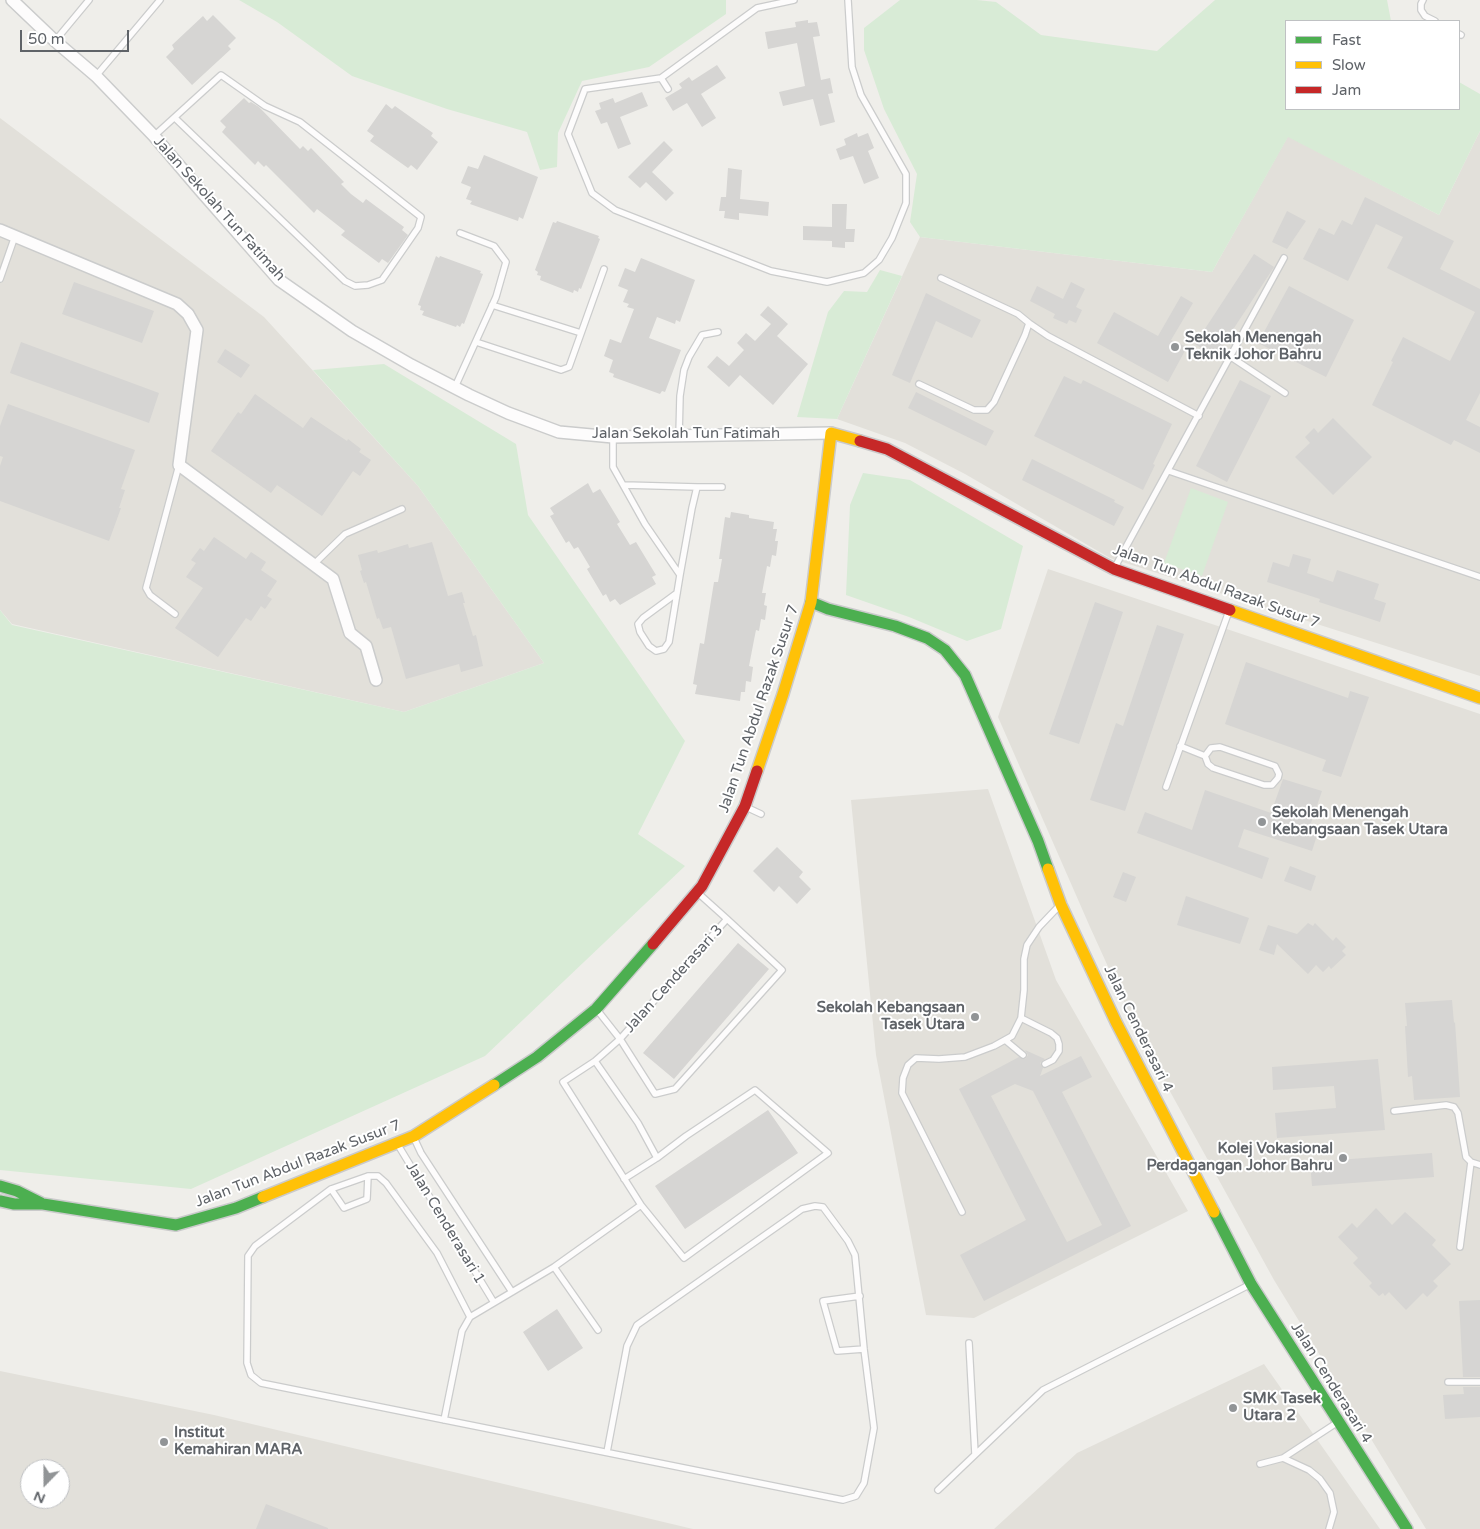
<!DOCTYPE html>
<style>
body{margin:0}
#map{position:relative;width:1480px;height:1529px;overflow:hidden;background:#efeeea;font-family:"Varela Round",sans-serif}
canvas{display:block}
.legend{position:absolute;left:1285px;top:20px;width:175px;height:90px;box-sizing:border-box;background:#fff;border:1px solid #bfc1c3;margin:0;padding:6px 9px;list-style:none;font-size:15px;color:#5f6368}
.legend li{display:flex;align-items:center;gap:10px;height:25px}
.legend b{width:25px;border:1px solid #bfc1c3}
.north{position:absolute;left:20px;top:1459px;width:50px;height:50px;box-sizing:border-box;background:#fff;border:1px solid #bfc1c3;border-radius:50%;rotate:202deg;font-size:14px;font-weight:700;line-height:20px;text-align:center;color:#5f6368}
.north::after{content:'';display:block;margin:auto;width:18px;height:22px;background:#919496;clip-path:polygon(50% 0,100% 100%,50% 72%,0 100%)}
.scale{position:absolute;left:20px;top:30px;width:109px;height:22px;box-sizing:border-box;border:2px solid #5f6368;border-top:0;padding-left:6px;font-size:15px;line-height:18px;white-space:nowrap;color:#5f6368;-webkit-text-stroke:4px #fff;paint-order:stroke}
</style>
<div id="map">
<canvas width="1480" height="1529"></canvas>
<ul class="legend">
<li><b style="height:6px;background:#4caf50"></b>Fast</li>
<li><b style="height:6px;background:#ffc107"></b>Slow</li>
<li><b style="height:6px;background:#c62828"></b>Jam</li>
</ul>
<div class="north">N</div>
<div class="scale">50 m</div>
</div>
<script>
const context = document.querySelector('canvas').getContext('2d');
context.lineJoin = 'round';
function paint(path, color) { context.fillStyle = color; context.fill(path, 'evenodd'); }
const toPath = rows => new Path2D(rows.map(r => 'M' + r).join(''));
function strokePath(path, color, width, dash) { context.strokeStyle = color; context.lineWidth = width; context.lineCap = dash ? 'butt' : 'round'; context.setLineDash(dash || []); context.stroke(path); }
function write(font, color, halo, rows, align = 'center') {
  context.font = font + ' "Varela Round",sans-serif'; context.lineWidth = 4; context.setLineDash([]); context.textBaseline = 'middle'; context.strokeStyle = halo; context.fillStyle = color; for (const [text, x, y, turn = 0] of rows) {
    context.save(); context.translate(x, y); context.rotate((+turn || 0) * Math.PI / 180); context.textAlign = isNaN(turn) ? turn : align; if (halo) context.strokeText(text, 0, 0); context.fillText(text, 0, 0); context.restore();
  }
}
const education = toPath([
 [0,118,264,317,418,486,544,663,404,712,12,624,0,610],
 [1480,131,1480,676,1110,558,965,474,905,443,837,419,920,237,1212,272,1288,136,1439,215],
 [1048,569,1480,714,1480,1529,1426,1529,1274,1280,1140,1037,1090,927,998,717],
 [988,789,1056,980,1188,1211,974,1318,926,1315,876,1055,851,800],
 [1264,1364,1380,1529,994,1529,1077,1453],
 [0,1371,214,1415,693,1529,0,1529],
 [30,1469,60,1469,60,1499,30,1499]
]);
const green = toPath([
 [239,0,726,0,726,14,649,67,582,81,558,133,557,167,540,170,527,132,447,109,352,76,277,22],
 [900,0,977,0,996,2,1041,35,1157,51,1215,0,1387,0,1391,21,1286,21,1286,109,1459,109,1459,82,1480,94,1480,131,1439,215,1288,137,1212,272,920,237,910,222,917,174,884,109,864,50,864,28],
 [880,270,902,276,837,419,797,417,828,312,844,291,867,292],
 [384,364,516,444,528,515,685,741,638,834,685,866,485,1056,191,1189,0,1170,0,610,12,625,404,712,544,663,418,486,313,370],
 [863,473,910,480,1023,546,1001,629,967,641,909,617,846,595,850,505],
 [1191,488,1228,502,1202,576,1164,563]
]);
const building = toPath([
 [213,15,236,38,228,46,231,49,192,85,166,57,174,49,172,45,203,16,207,21],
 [808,20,808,23,817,22,820,36,813,37,821,80,830,78,833,93,828,94,835,122,820,126,813,99,783,106,779,92,805,86,797,43,768,49,765,32,796,27,795,22],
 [717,65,726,78,701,94,716,118,702,127,687,103,673,111,665,98,682,88,679,84,689,77,692,81],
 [642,92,648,106,620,117,631,144,618,149,607,122,601,124,595,111,601,109,599,103,613,98,615,103],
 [244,98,249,103,251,102,259,107,300,149,303,146,308,151,311,148,344,182,341,184,351,194,363,203,366,199,404,227,402,230,408,235,388,263,382,259,379,263,341,235,345,231,317,209,314,213,266,165,264,167,258,161,255,165,222,132,226,127,220,121],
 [386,104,392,109,395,106,433,133,431,136,438,142,417,170,411,165,408,168,370,141,374,136,367,131],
 [857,133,858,137,868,133,874,148,868,151,879,178,864,184,853,156,840,160,836,149,846,145,844,139],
 [664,141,673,150,652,172,674,193,666,201,646,182,640,188,628,177],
 [484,155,538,177,523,219,519,217,518,221,470,204,472,201,466,199,471,187,461,183,468,166,478,169],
 [728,168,742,170,740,199,769,202,768,216,739,213,739,220,724,218,725,211,719,211,721,197,726,197],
 [1365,197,1454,241,1440,269,1480,289,1480,393,1466,420,1480,427,1480,453,1454,440,1451,445,1372,405,1393,362,1391,361,1403,337,1450,361,1475,312,1387,268,1403,237,1376,224,1348,281,1303,259,1319,228,1334,235,1342,220,1352,225],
 [832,204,847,204,846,229,855,229,854,242,845,242,845,248,832,247,832,241,803,240,803,226,832,227],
 [1287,211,1306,221,1287,249,1272,242],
 [557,221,599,236,598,238,600,239,581,289,579,288,578,292,574,290,573,293,540,280,541,276,537,275,538,272,535,270,553,222,556,223],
 [1254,254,1274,267,1215,357,1195,344],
 [436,256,439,258,440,256,481,271,480,273,483,274,464,324,462,323,460,327,457,325,456,327,422,315,424,311,420,310,421,306,418,305],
 [641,258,695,280,680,322,676,320,675,324,657,317,649,338,681,350,665,392,662,391,660,394,613,377,614,374,609,372,613,360,604,356,610,339,621,343,634,309,627,307,629,304,623,302,628,290,618,286,625,268,635,272],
 [74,282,154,311,142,343,62,314],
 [1071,282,1085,289,1076,307,1082,310,1076,323,1069,320,1067,324,1053,318,1055,314,1030,301,1037,286,1063,299],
 [1289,286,1354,320,1326,377,1258,343],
 [926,293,981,320,972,338,936,321,910,383,892,375],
 [1181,296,1193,303,1171,340,1187,347,1168,382,1097,343,1114,312,1158,336],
 [768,306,788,324,777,336,808,364,773,405,740,375,729,387,707,367,717,356,729,366,744,350,737,343,746,333,755,341,771,324,760,315],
 [21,342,159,393,149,423,10,373],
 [225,349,250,365,241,378,217,362],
 [1064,376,1081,384,1083,380,1172,424,1153,464,1155,465,1143,490,1034,436],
 [1240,380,1271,396,1227,482,1196,466],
 [916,392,994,431,986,446,908,408],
 [255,394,303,428,311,417,347,441,348,439,361,449,359,452,371,460,360,476,353,471,322,516,277,485,271,493,211,451,238,412,241,414],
 [8,404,135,450,121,489,125,490,119,508,121,508,109,541,0,501,0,466,3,457,0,456,0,426],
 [1333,418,1372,457,1333,495,1295,457,1310,443,1305,437,1314,428,1318,433],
 [1032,459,1115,500,1114,502,1124,507,1114,526,1022,480],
 [588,483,593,493,600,489,620,522,617,524,630,545,636,542,656,575,652,577,656,584,620,605,615,599,610,602,606,594,603,596,587,569,590,567,578,547,574,549,569,541,566,543,550,516,554,514,550,508],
 [731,512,749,515,749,518,774,522,773,529,777,529,775,541,778,541,776,556,772,555,770,567,767,566,762,593,766,593,764,605,767,606,765,620,761,619,759,631,756,630,754,640,749,666,753,667,751,682,746,681,745,692,741,692,740,701,695,694,697,685,693,684,700,643,704,644,714,582,718,582,722,559,719,559,725,517,730,518],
 [214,537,246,559,251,552,266,562,261,570,277,581,267,596,272,599,265,609,261,606,251,621,246,618,218,657,175,628,203,588,186,577,196,563,191,560,200,548,204,551],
 [432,542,448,596,462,592,465,603,463,603,473,636,476,635,483,666,461,672,459,664,406,679,391,627,383,629,379,618,377,619,366,582,364,583,360,571,362,570,358,555,377,550,378,553,408,544,409,548],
 [1293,554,1311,559,1307,573,1333,582,1337,570,1379,584,1374,599,1386,603,1380,622,1319,602,1320,599,1267,582,1273,562,1289,567],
 [1095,602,1123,612,1079,744,1049,734],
 [1157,625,1184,634,1125,811,1090,800,1116,723,1123,726],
 [1246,662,1348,698,1350,691,1369,697,1341,777,1322,771,1326,760,1225,724],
 [1283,779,1322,791,1310,826,1319,829,1312,851,1244,829,1238,847,1269,858,1262,879,1137,833,1145,812,1192,830,1205,790,1271,813],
 [777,847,803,872,799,877,811,889,797,904,779,886,774,892,753,871],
 [1290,866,1316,876,1311,891,1284,881],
 [1123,872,1136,877,1126,902,1113,897],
 [1186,896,1249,918,1240,944,1177,925],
 [1308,923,1313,926,1315,923,1333,941,1336,937,1346,947,1342,951,1346,955,1331,969,1329,966,1323,972,1316,965,1308,974,1277,944,1274,955,1259,950,1268,925,1297,934],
 [738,943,769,969,674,1079,643,1053],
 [1452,1000,1454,1023,1455,1022,1460,1097,1414,1100,1412,1076,1408,1077,1405,1026,1407,1026,1405,1003],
 [1025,1050,1045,1059,1040,1063,1043,1068,1040,1076,1081,1056,1092,1077,1062,1092,1131,1226,984,1301,960,1255,1026,1220,959,1089,1019,1057,1025,1059,1028,1055],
 [1015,1084,1033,1091,1102,1225,1067,1242,991,1096],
 [1378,1059,1385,1130,1277,1138,1275,1113,1336,1108,1334,1086,1273,1090,1272,1067],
 [768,1110,798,1153,685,1229,655,1186],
 [1432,1153,1434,1177,1312,1186,1310,1162],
 [1376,1208,1392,1225,1405,1212,1436,1240,1432,1245,1451,1264,1433,1281,1438,1286,1427,1297,1423,1293,1406,1310,1389,1292,1385,1296,1383,1293,1379,1296,1369,1286,1372,1283,1353,1263,1358,1258,1338,1237,1352,1223,1357,1228],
 [1480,1300,1480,1377,1463,1377,1459,1301],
 [557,1309,583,1348,548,1371,523,1332],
 [1463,1387,1480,1387,1480,1417,1445,1419,1443,1395,1464,1394],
 [266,1504,328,1528,328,1529,256,1529]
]);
const lane = toPath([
 [794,0,757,8,661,78,585,89,568,134,592,193,615,210,771,271,827,282,864,273,879,260,892,238,906,203,906,174,861,95,852,67,848,0],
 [1423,0,1421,4,1421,10,1425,16,1435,21],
 [1459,34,1461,35],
 [55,41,89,0],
 [96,76,160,0],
 [661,78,668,89],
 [154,136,221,75,265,106,300,122,421,217,418,228,382,280,368,285,355,286,345,281,175,118],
 [0,279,15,236],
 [492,305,581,333],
 [1029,323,1048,336,1199,416],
 [476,342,561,370,569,367,604,269],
 [1231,357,1285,393],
 [919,384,974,410,987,410,994,402,1025,335,1029,323,1018,314,941,278],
 [455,387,496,297,506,262,494,246,460,233],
 [679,436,680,396,684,370,689,357,702,335,718,332],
 [613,437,613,467,645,524,680,575,669,642,664,649,656,651,649,646,640,632,638,624,643,618,677,593],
 [1169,471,1480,577],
 [624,485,697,487],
 [313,565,345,534,402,509],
 [1115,567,1284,258],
 [680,575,692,508,697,487,722,487],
 [175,614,150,595,146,588,179,465],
 [1180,746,1205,756,1208,764,1213,768,1264,785,1272,785,1278,778,1279,774,1275,766,1220,747,1211,748,1205,756],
 [1166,787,1229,611],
 [746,807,761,814],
 [698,893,727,919,782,970,675,1089,655,1094,620,1039,727,919],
 [1021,1018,1051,1033,1057,1038,1059,1044,1059,1051,1053,1060,1045,1064],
 [1005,1040,1023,1055],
 [595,1061,638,1123,657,1158,624,1179],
 [1394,1111,1446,1105,1454,1107,1458,1113,1466,1157,1471,1162,1480,1165],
 [414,1138,421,1153,512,1292],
 [398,1145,493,1301],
 [331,1189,344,1208,367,1199,368,1176],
 [641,1205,684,1258,828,1153,755,1090,686,1136,657,1158],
 [962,1212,902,1093,903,1078,908,1065,916,1058,939,1059,965,1057,994,1046,1012,1036,1021,1018,1024,990,1024,959,1027,945,1039,927,1059,906],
 [1460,1247,1471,1162],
 [554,1267,598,1330],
 [860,1296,823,1301,837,1351,864,1349],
 [470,1317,437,1253,386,1183,378,1176,368,1176,331,1189,255,1246,248,1256,247,1363,251,1375,261,1383,843,1500,856,1496,864,1483,874,1428,864,1349,855,1255,848,1241,823,1207,815,1206,802,1209,637,1325,627,1346,607,1452],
 [969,1343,975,1454],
 [1448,1382,1480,1382],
 [444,1420,462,1331,470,1317,554,1267,641,1205,563,1082,595,1061,620,1039,598,1011],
 [1283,1458,1338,1422],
 [1260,1464,1283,1458,1309,1470,1320,1479,1330,1493,1334,1512,1329,1529],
 [938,1490,1043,1390,1249,1285]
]);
const street = toPath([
 [12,0,55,41,96,76,154,136,200,190,279,280,352,331,411,365,469,395,508,413,559,432,613,437,831,433],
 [0,230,177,304,188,314,197,330,179,465,333,579,350,633,366,646,376,680]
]);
const fast = toPath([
 [811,602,828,609,895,626,927,638,945,650,965,675,1038,841,1048,869],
 [494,1085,537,1057,596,1009,653,944],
 [0,1186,17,1191,41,1203],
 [0,1201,14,1204,43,1204,176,1225,236,1208,263,1197],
 [1214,1212,1251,1284,1407,1529]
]);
const slow = toPath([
 [1230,610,1480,698],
 [757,771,783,694,811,602,831,433,860,441],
 [1048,869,1061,905,1116,1022,1214,1212],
 [263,1197,414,1136,494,1085]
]);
const jam = toPath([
 [860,441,887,449,1114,569,1230,610],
 [653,944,702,886,745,806,757,771]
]);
const markers = [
 [1175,347,5,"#919496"],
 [1262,822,5,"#919496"],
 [975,1017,5,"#919496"],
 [1343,1158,5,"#919496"],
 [1233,1408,5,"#919496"],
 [164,1442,5,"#919496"]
];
const streetNames = [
 ["Jalan Sekolah Tun Fatimah",219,209,48],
 ["Jalan Sekolah Tun Fatimah",686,434],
 ["Jalan Tun Abdul Razak Susur 7",1216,587,20],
 ["Jalan Tun Abdul Razak Susur 7",759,709,-71],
 ["Jalan Cenderasari 3",674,979,-48],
 ["Jalan Cenderasari 4",1138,1029,64],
 ["Jalan Tun Abdul Razak Susur 7",298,1164,-21],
 ["Jalan Cenderasari 1",445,1223,59],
 ["Jalan Cenderasari 4",1331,1383,58]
];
const poiNames = [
 ["Sekolah Menengah",1185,338],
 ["Teknik Johor Bahru",1185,355],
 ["Sekolah Menengah",1272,813],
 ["Kebangsaan Tasek Utara",1272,830],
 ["Sekolah Kebangsaan",965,1008,"right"],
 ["Tasek Utara",965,1025,"right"],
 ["Kolej Vokasional",1333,1149,"right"],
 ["Perdagangan Johor Bahru",1333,1166,"right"],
 ["SMK Tasek",1243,1399],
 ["Utara 2",1243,1416],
 ["Institut",174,1433],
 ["Kemahiran MARA",174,1450]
];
paint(education, '#e2e0da');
paint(green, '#d8ebd6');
paint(building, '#d6d5d3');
strokePath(lane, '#cbcccc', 8);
strokePath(street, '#cbcccc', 14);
strokePath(fast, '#cacacb', 14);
strokePath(slow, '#cacacb', 14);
strokePath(jam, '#cacacb', 14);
strokePath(lane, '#fdfcfc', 5.5);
strokePath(street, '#fdfcfc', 11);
strokePath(fast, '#4caf50', 11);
strokePath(slow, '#ffc107', 11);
strokePath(jam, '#c62828', 11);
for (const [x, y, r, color] of markers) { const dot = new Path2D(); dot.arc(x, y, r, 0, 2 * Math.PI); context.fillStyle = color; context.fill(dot); strokePath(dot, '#fff', 2); }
write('15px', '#5f6368', '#fff', streetNames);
write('bold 15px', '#5f6368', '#fff', poiNames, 'left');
</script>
